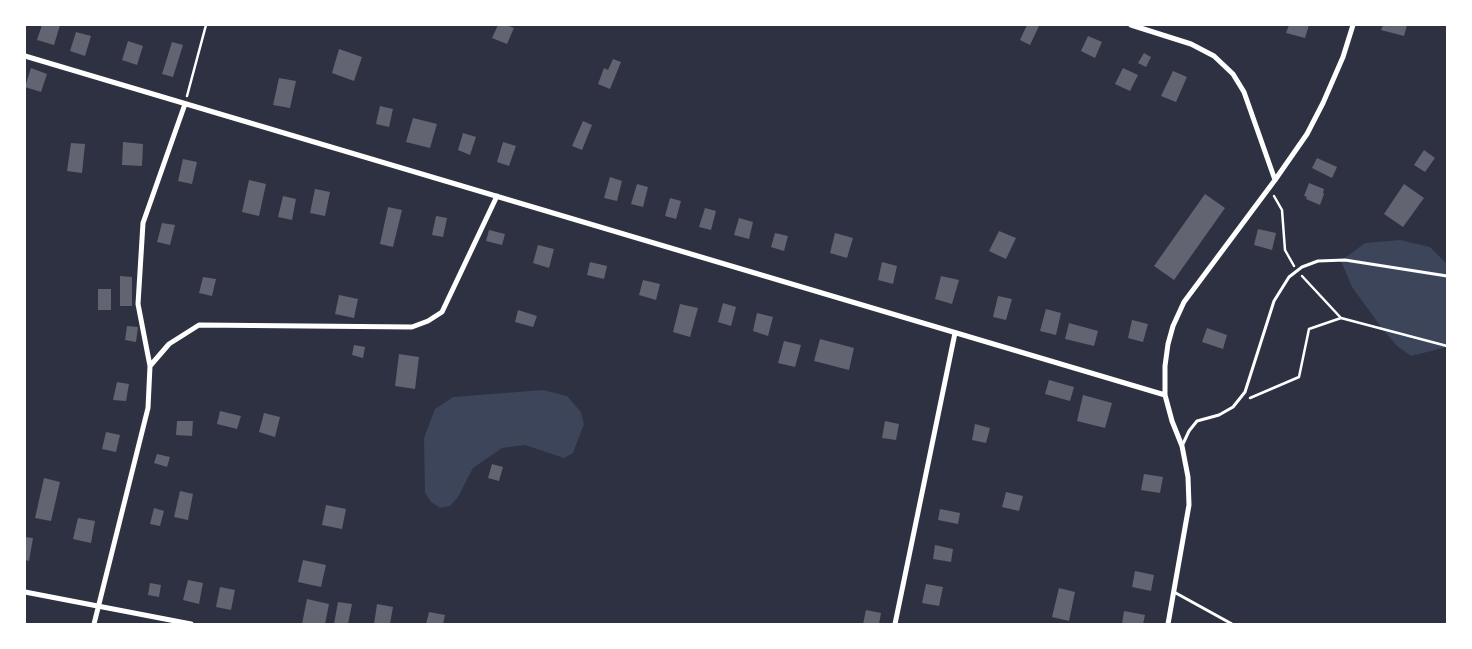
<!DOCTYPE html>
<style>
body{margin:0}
#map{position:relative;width:1472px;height:649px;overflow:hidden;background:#2d3142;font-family:Raleway,sans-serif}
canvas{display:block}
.frame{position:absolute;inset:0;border:26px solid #fff;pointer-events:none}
</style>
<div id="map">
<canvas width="1472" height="649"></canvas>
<div class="frame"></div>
</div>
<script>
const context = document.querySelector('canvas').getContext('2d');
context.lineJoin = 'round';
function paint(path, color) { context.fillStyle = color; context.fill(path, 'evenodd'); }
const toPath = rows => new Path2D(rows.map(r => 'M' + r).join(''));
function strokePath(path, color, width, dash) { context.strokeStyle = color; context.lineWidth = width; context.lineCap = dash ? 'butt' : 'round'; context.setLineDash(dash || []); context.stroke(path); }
const green = toPath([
 [1400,240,1430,247,1447,264,1447,347,1411,356,1397,346,1381,327,1352,287,1341,261,1365,243],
 [543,390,567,396,581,412,584,424,573,453,564,458,525,445,502,448,473,468,458,497,450,506,440,508,431,502,425,493,424,438,435,409,453,397]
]);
const building = toPath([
 [42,25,60,25,54,45,37,40],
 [498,25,506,25,514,28,507,44,492,38],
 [1027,25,1039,26,1030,45,1020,40],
 [1289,25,1309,25,1305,38,1286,33],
 [1383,25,1407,25,1404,36,1381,30],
 [76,32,91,36,85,56,70,51],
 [1088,36,1102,42,1095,58,1081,51],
 [128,41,143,46,137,65,122,60],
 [172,42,183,45,173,77,162,74],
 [339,49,362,57,354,81,332,73],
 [1144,53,1151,57,1146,67,1138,63],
 [613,59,621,62,610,89,598,84,604,68,608,70],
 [31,68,47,74,41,92,25,87],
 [1123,68,1138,75,1130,91,1115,84],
 [1173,71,1187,77,1176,102,1161,96],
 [279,78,296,81,290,108,273,105],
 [380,106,393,109,389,127,376,124],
 [413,118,437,124,430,148,406,142],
 [583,121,592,125,582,150,572,146],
 [463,133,476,137,470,155,458,150],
 [123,142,143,144,142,166,122,165],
 [503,142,516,146,509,166,497,162],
 [71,143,85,144,82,173,67,171],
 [1424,150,1435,158,1425,172,1414,165],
 [1317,158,1337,167,1332,178,1312,168],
 [183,159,197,162,192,184,178,181],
 [610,177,622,181,617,201,604,198],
 [249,180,266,184,259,216,242,212],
 [1309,183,1324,189,1323,193,1324,194,1320,205,1306,199,1307,197,1304,196],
 [637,184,648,187,643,207,631,204],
 [1404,184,1424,198,1403,227,1384,214],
 [315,189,330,192,325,216,310,213],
 [1205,194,1225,208,1174,280,1154,266],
 [283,196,296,199,292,220,278,217],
 [670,198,681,201,676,219,665,216],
 [388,207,402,210,393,247,380,244],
 [705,208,716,211,711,230,699,227],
 [436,216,447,218,443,237,432,235],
 [739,218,753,222,749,239,734,235],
 [162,223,175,225,170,245,157,242],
 [1258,229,1276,233,1272,250,1254,245],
 [489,230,505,234,502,245,486,241],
 [999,231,1016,238,1006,259,989,251],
 [775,233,788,236,784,251,771,247],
 [835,233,853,238,847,258,830,253],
 [538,245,554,249,549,268,533,263],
 [590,262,607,266,604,279,587,275],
 [882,262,897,266,893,284,878,280],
 [120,276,132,277,132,306,120,306],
 [941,276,959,280,952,304,935,299],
 [203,277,216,279,212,296,199,293],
 [643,280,660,284,656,300,639,295],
 [98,289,111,289,111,310,98,310],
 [339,295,358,299,354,318,335,314],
 [998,296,1012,299,1006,320,993,317],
 [723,303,736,307,731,326,718,322],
 [680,304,698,308,690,337,673,332],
 [1046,309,1061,313,1056,335,1040,331],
 [518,310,537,316,533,327,515,322],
 [757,313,773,317,768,336,753,331],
 [1132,320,1148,324,1143,342,1128,338],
 [1069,323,1098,331,1094,346,1065,339],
 [127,326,138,327,136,342,125,340],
 [1207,328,1227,335,1223,349,1202,342],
 [820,339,854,348,849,370,814,361],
 [784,341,801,345,795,367,778,363],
 [354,345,365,347,363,358,352,355],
 [399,354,419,357,415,389,395,386],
 [1049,380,1074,387,1070,401,1045,394],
 [117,382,129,384,126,401,113,400],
 [1083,395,1112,403,1105,428,1077,421],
 [220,411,241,416,237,429,217,424],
 [264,413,280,417,275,437,259,432],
 [177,421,193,421,192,436,176,435],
 [885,421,899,424,896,440,882,438],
 [975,424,990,428,986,443,972,440],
 [106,432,120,435,116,452,102,449],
 [157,454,170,457,167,467,154,463],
 [492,464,503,467,499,481,488,478],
 [1144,474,1163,477,1160,493,1141,490],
 [44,478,60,482,51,521,35,518],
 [180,491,193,494,188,520,174,517],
 [1006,492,1023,496,1019,511,1002,507],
 [326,505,346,509,342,529,322,525],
 [154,508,164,511,160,526,150,524],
 [940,509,960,513,958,524,938,520],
 [78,518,95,521,91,543,73,539],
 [25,537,33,538,29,561,25,560],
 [935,545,953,549,951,562,933,559],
 [303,560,326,565,321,587,298,582],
 [1135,571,1154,575,1151,591,1132,587],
 [188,580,203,583,199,604,183,600],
 [150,583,161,585,159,597,148,595],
 [926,584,943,587,939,606,922,603],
 [220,587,235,590,231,610,216,607],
 [1059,588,1075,592,1069,621,1052,617],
 [307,599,329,604,325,624,302,624],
 [338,602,352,604,348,624,334,624],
 [377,604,393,607,390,624,374,624],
 [866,610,881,613,879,624,863,624],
 [1124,611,1145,615,1143,624,1122,624],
 [429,612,445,615,443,624,426,624]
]);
const path = toPath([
 [187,96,206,25],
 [1274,196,1282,210,1285,250,1294,266],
 [1302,276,1341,318,1447,346],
 [1250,398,1299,377,1309,329,1341,318]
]);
const service = toPath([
 [1182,446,1189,431,1197,421,1219,415,1233,407,1245,392,1274,301,1289,277,1302,267,1318,261,1345,260,1447,276],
 [1174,592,1232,624]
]);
const minor = toPath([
 [1131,25,1191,44,1214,56,1233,74,1244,92,1275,180],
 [25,56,1165,395],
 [150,366,169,344,199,325,412,327,428,321,442,312,497,196],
 [25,592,191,624],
 [94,624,148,408,150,366,138,304,143,223,185,104],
 [895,624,955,333],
 [1168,624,1189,505,1188,477,1182,446,1172,421,1165,395,1165,366,1168,344,1173,326,1184,302,1275,180,1307,134,1323,103,1343,57,1353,25]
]);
paint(green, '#3c4559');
paint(building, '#626471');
strokePath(path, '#fff', 2.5);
strokePath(service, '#fff', 3);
strokePath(minor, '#fff', 5);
</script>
